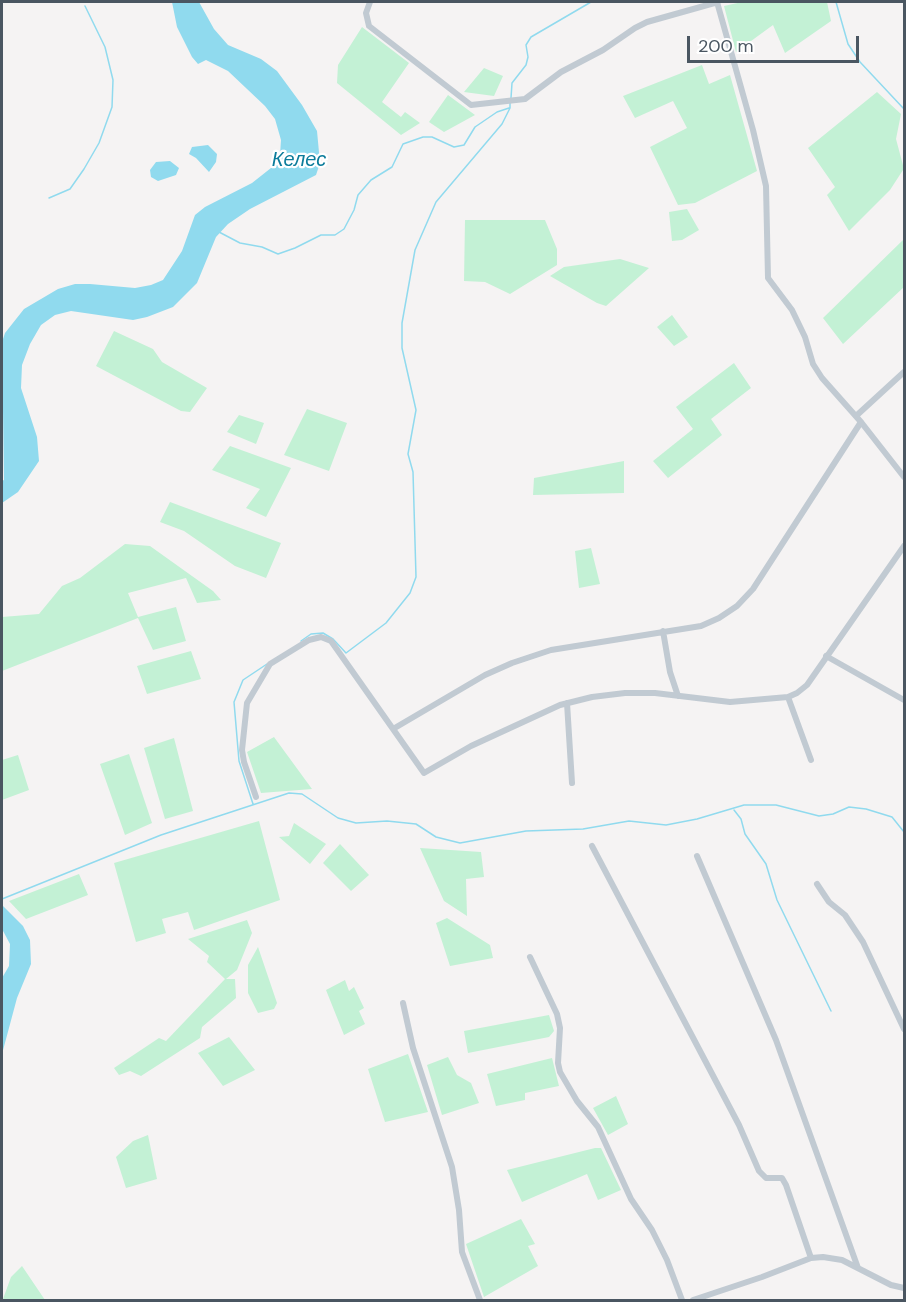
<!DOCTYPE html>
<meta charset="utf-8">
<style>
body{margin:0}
#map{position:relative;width:906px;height:1302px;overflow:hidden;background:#f5f3f3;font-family:"DM Sans",sans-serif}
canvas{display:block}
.frame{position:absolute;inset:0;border:3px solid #4a5661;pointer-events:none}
.scale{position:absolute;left:687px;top:36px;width:172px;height:27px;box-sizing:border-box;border:3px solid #4a5661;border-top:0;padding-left:8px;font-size:18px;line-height:21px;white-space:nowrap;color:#4a5661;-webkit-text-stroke:4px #fff;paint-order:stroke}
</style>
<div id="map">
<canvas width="906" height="1302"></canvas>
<div class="frame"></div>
<div class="scale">200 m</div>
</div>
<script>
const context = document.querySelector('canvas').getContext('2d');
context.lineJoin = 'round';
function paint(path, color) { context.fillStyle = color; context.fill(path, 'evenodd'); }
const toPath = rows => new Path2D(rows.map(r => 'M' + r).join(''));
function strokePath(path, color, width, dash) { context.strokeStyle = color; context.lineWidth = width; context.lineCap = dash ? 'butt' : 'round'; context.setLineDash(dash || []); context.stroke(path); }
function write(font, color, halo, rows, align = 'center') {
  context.font = font + ' "DM Sans",sans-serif'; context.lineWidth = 4.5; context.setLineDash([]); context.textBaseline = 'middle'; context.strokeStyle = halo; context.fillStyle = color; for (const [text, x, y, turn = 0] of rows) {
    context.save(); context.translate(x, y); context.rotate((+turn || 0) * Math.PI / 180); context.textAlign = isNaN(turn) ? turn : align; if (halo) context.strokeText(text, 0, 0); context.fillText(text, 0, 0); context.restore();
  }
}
const green = toPath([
 [742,2,827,2,831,21,785,53,773,25,736,52,724,6],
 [362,27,409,63,382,102,401,117,405,112,420,123,401,135,337,83,338,65],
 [702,65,709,84,730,75,757,171,695,203,678,205,650,147,687,128,673,101,635,118,623,96],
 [484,68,503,76,494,96,464,92],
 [877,92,901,114,896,139,904,169,904,178,903,170,890,190,849,231,827,195,835,187,808,148],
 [448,95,475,115,444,132,429,122],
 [687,209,699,230,682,240,672,241,669,212],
 [465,220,545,220,557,249,557,265,510,294,485,282,464,281],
 [903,240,904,287,843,344,823,318],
 [620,259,649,268,606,306,597,303,550,276,564,267],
 [672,315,688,337,674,346,657,327],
 [114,331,153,349,162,362,207,388,190,412,181,411,96,366],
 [734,363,751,388,711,419,722,435,668,478,653,461,693,429,676,407],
 [307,409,347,423,329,471,284,455],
 [239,415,264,423,256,444,227,432],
 [230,446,291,468,266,517,246,508,260,489,212,470],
 [624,461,624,493,533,495,534,478],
 [170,502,281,543,266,578,235,566,184,531,160,522],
 [125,544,150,546,213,591,221,600,197,603,186,578,128,593,138,617,176,607,186,641,153,650,138,618,2,671,2,617,39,614,62,586,80,578],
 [591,548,600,584,579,588,575,551],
 [191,651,201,679,147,694,137,666],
 [274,737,312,789,261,793,247,752],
 [174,738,193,811,165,819,144,748],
 [129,754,152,823,125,835,100,764],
 [18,755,29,790,2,800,2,760],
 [259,821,280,900,194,930,188,912,162,919,166,933,136,942,114,863],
 [294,823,326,844,310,864,279,837,289,836],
 [340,844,369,875,351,891,323,863],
 [420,848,481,852,484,877,466,879,467,916,444,901],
 [79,874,88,895,26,919,9,901],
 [447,918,490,945,493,958,450,966,436,923],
 [247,920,252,933,237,970,226,979,235,979,236,998,202,1027,200,1038,141,1076,130,1071,119,1075,114,1068,159,1038,166,1041,225,979,207,962,209,956,188,939],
 [258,947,277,1003,274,1009,258,1013,248,993,248,965],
 [345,980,349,991,354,987,364,1008,359,1011,365,1024,344,1035,326,990],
 [549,1015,554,1031,549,1037,468,1053,464,1031],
 [229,1037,255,1070,223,1086,198,1053],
 [408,1054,428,1112,385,1122,368,1069],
 [448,1057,457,1075,471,1083,479,1103,442,1115,427,1065],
 [552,1058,559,1086,525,1093,525,1100,496,1106,487,1074],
 [616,1096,628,1124,608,1135,593,1108],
 [148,1135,157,1179,126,1188,116,1157,133,1141],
 [595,1148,601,1148,621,1190,598,1200,587,1174,522,1202,507,1170],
 [521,1219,535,1244,528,1246,538,1266,484,1297,466,1244],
 [22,1266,45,1300,4,1300,3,1299,11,1277]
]);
const water = toPath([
 [172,2,199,2,214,29,228,45,261,59,277,71,302,105,317,131,320,163,316,175,250,209,228,224,216,237,197,283,173,307,147,317,133,320,71,311,55,315,41,325,30,344,22,365,21,388,37,437,39,461,18,492,2,503,2,481,4,480,2,342,5,333,24,309,58,289,75,284,90,284,135,288,151,285,163,280,182,251,195,215,205,207,252,183,271,168,280,155,281,140,275,119,265,106,228,71,206,60,198,64,192,57,177,27],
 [208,145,217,154,216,162,209,172,196,158,189,154,192,147],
 [170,161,179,168,176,175,158,181,151,177,150,170,156,162],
 [2,905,23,926,30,940,31,964,17,998,2,1054,2,978,9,966,10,944,2,929]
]);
const stream = toPath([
 [836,2,848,44,860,62,904,109],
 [511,98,512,83,526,65,528,57,526,45,531,37,591,2],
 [49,198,70,189,84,169,99,143,112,107,113,80,105,47,85,6],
 [219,232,240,243,262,247,278,254,295,248,321,235,335,235,344,229,354,210,358,195,371,180,392,167,403,144,423,137,432,137,454,147,464,145,475,127,497,112,509,108],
 [301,641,311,634,323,633,333,639,346,653,386,623,410,593,416,577,413,472,408,454,416,410,402,348,402,323,415,250,436,202,502,124,510,108,510,102],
 [253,804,239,761,234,702,243,680,267,664],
 [734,810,741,819,745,834,766,864,777,900,831,1011],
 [2,899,161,835,289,793,302,794,338,818,356,823,387,821,416,824,436,837,460,843,526,831,583,829,629,821,666,825,697,819,744,805,776,805,819,816,833,814,849,807,866,809,892,817,904,832]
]);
const minor = toPath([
 [370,2,366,13,369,26,471,105,525,99,561,72,603,50,635,28,647,22,718,2],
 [717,2,753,130,766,186,768,278,792,310,805,337,813,364,822,378,861,422,904,477],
 [856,416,904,372],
 [663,631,670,672,678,696],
 [826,656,904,700],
 [788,697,811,760],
 [567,703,572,783],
 [393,729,485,675,512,663,551,650,701,626,719,618,737,606,753,589,861,422],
 [256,797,244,762,242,750,247,703,270,664,309,640,321,637,331,641,424,773,471,746,560,705,592,697,625,693,655,693,730,702,788,697,797,693,807,685,904,546],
 [592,846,739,1125,759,1171,766,1178,782,1178,786,1185,811,1258],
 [697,856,776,1040,858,1268],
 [817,884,829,902,845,915,863,942,904,1029],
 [530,957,557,1014,560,1028,558,1063,560,1072,577,1101,598,1127,631,1199,652,1230,667,1260,682,1300],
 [403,1003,413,1048,452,1167,459,1210,462,1252,480,1300],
 [693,1300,762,1277,811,1258,823,1257,842,1260,891,1285,904,1288]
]);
const waterNames = [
 ["Келес",299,161]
];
paint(green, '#c3f1d5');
paint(water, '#90daee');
strokePath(stream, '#90daee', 1.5);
strokePath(minor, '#c1cad2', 6);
write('italic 20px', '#0c7c9b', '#fff', waterNames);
</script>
